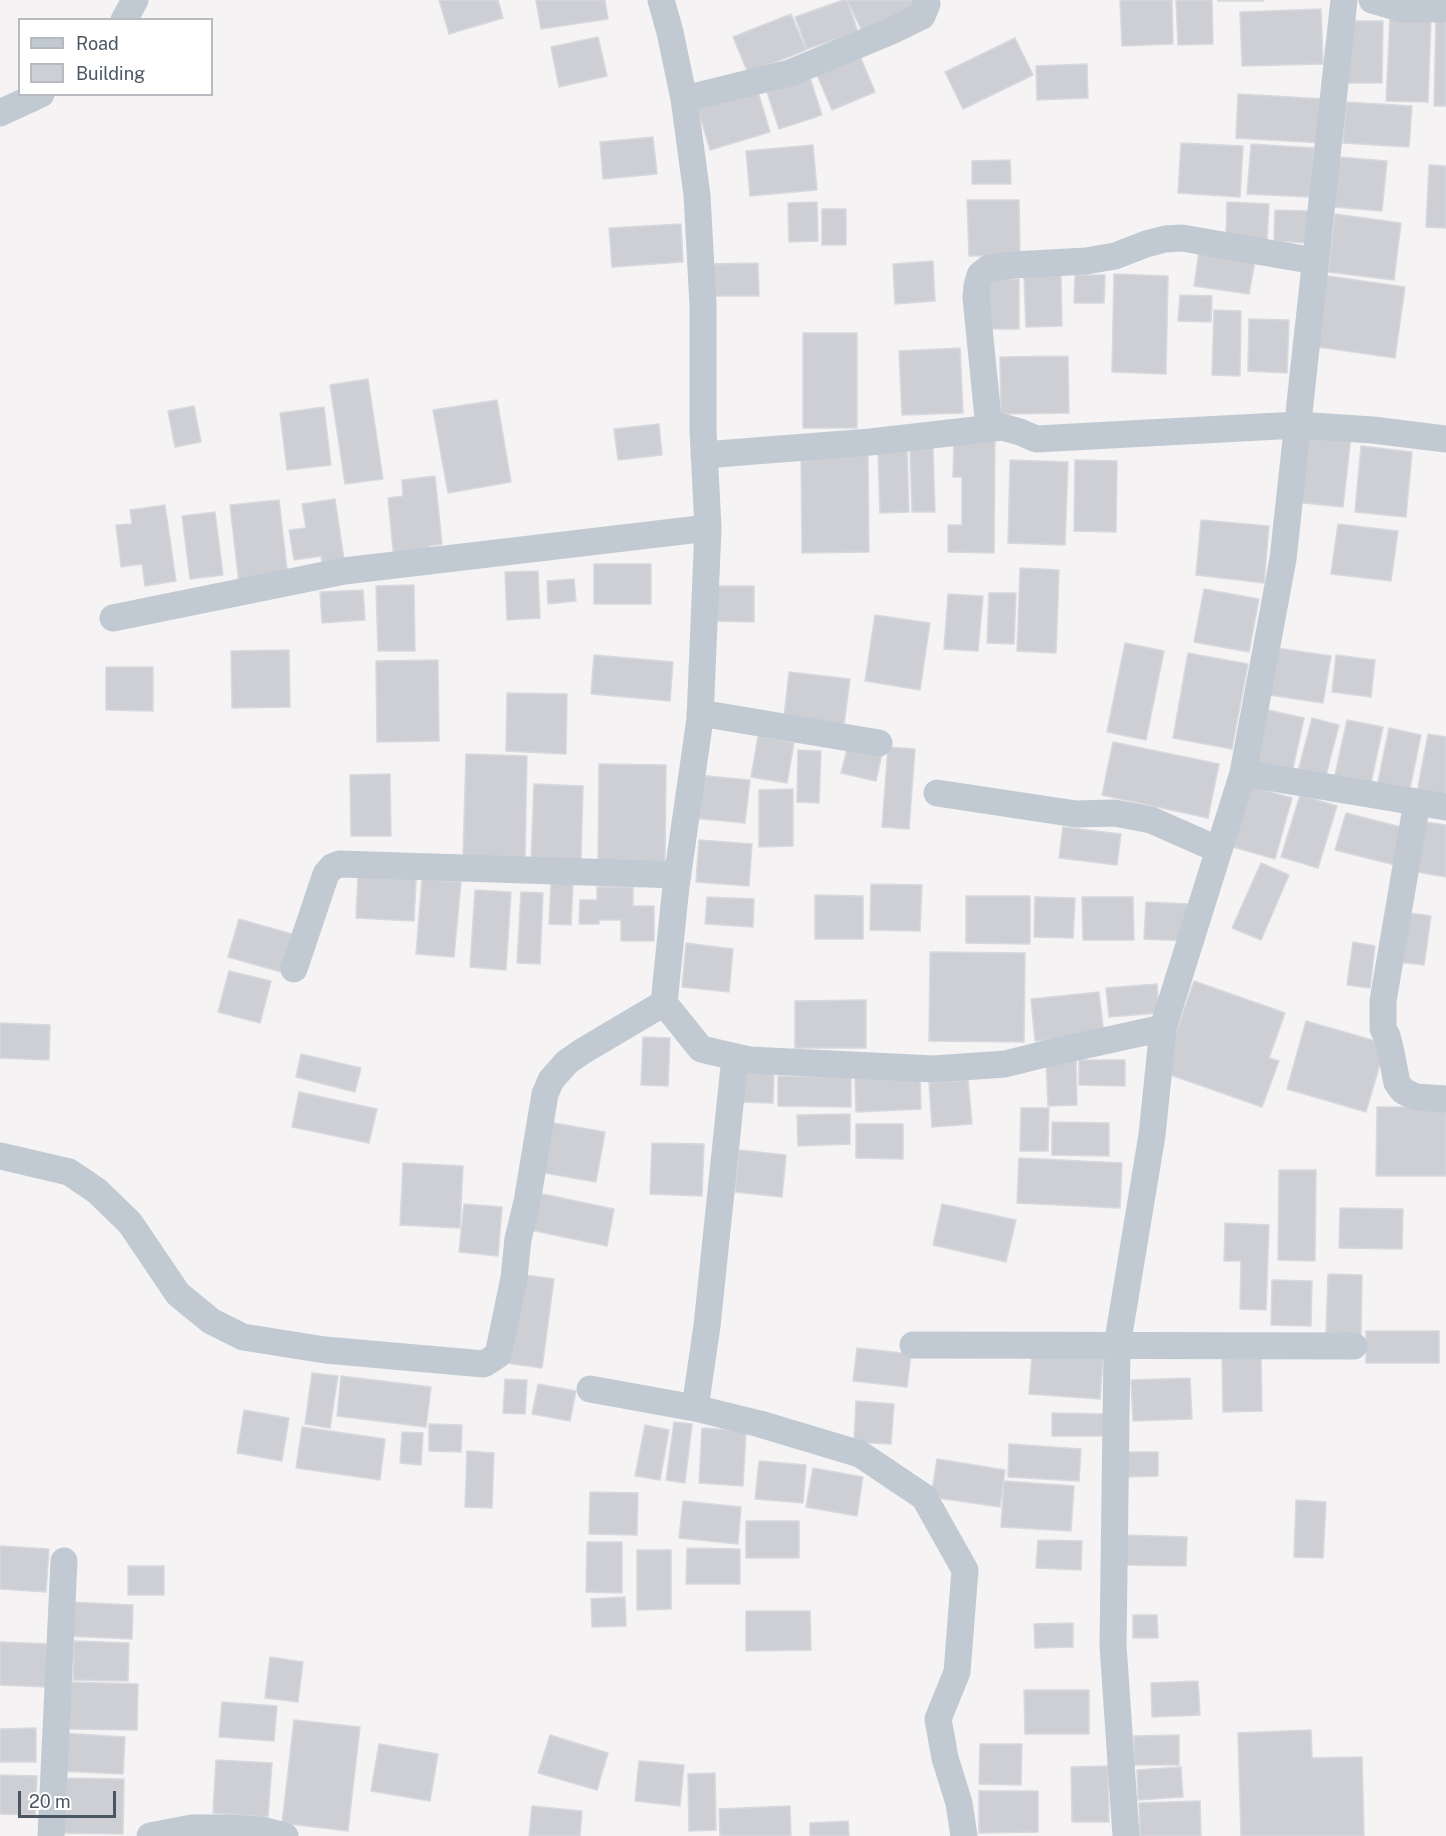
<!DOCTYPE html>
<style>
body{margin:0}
#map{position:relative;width:1446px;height:1836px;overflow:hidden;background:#f5f3f3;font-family:"Public Sans",sans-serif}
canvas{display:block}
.legend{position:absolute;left:18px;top:18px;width:195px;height:78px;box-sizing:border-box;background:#fff;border:2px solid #b7bbc0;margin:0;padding:8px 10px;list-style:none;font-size:18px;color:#4a5661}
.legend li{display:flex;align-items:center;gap:12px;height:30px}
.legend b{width:30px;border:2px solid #b7bbc0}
.scale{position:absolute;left:18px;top:1791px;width:98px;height:27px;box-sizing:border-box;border:3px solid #4a5661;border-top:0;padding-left:8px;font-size:18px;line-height:21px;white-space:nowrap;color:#4a5661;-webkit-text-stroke:4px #fff;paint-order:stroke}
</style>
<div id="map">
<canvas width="1446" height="1836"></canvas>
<ul class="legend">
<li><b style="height:8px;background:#c1cad2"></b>Road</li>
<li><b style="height:16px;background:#cdcfd5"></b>Building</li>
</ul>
<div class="scale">20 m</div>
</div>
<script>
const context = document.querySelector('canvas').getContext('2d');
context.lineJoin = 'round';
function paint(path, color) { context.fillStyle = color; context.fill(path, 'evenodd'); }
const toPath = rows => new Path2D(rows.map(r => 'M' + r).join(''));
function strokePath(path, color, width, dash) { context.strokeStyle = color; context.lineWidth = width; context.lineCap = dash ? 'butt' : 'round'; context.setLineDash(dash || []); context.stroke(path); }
const building = toPath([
 [439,0,498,0,503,18,449,34,439,0],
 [536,0,605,0,608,19,541,29,536,0],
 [843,0,847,0,858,32,807,49,795,17,843,0],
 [847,0,914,0,916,5,864,35,847,0],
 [1120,0,1172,0,1173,44,1122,46,1120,0],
 [1176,0,1212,0,1213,44,1178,45,1176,0],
 [1218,0,1262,0,1263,1,1218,1,1218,0],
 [1321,9,1323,64,1242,66,1240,12,1321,9],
 [791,14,806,50,748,73,733,37,791,14],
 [1390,17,1431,18,1428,102,1386,101,1390,17],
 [1436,17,1446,18,1446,106,1434,106,1436,17],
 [1348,21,1383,21,1382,83,1348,83,1348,21],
 [598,37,607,76,559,87,551,47,598,37],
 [1015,38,1033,75,963,109,945,72,1015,38],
 [860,56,875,92,832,110,817,75,860,56],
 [1087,64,1088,98,1037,100,1036,66,1087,64],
 [810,78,822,115,779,129,767,92,810,78],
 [758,92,770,132,710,150,698,109,758,92],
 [1238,94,1326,99,1323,143,1236,138,1238,94],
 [1346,102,1412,106,1409,147,1343,143,1346,102],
 [653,137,657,174,603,179,600,142,653,137],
 [1181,143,1243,146,1240,197,1178,193,1181,143],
 [1251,144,1314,148,1310,197,1247,194,1251,144],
 [813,145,817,190,750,196,746,151,813,145],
 [1339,157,1387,161,1382,211,1334,207,1339,157],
 [1010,160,1011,184,972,184,972,161,1010,160],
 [1429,165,1446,166,1446,228,1426,227,1429,165],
 [967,200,1019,200,1020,255,969,256,967,200],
 [817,202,818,241,789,242,788,203,817,202],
 [1227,202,1269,204,1267,241,1226,239,1227,202],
 [822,209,846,209,846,245,822,245,822,209],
 [1275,210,1308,211,1307,243,1274,241,1275,210],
 [1335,214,1401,223,1394,280,1328,272,1335,214],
 [681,224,683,262,612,267,609,228,681,224],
 [1199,252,1255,261,1249,294,1194,286,1199,252],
 [933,261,935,301,895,304,893,264,933,261],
 [758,263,759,296,710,296,710,264,758,263],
 [1114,274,1168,276,1166,374,1112,372,1114,274],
 [1061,275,1062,326,1026,327,1024,276,1061,275],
 [1075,275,1105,275,1104,303,1074,303,1075,275],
 [1321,275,1405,287,1395,358,1311,346,1321,275],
 [988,279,1019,279,1019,329,988,329,988,279],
 [1180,295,1212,296,1211,322,1178,321,1180,295],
 [1214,310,1241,311,1240,376,1212,375,1214,310],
 [1249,319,1289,320,1287,373,1248,371,1249,319],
 [803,333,857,333,857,428,803,428,803,333],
 [960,348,963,413,902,415,899,351,960,348],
 [1068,356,1069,413,1001,414,1000,357,1068,356],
 [368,379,383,479,345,484,330,385,368,379],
 [497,400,511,482,448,493,433,410,497,400],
 [194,406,201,442,175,447,168,411,194,406],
 [324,407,331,465,287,470,280,413,324,407],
 [659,424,662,455,618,460,614,429,659,424],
 [1303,431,1351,436,1343,507,1295,502,1303,431],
 [954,437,995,438,994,553,948,552,948,525,962,525,962,477,953,477,954,437],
 [1361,446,1412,452,1406,517,1355,512,1361,446],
 [910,447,933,447,935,512,912,512,910,447],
 [907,448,909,512,880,513,878,449,907,448],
 [868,454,869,552,802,553,801,455,868,454],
 [1010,460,1068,462,1065,545,1008,543,1010,460],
 [1075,460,1117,461,1116,532,1074,531,1075,460],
 [435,476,442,544,429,546,430,555,394,559,388,498,403,496,402,480,435,476],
 [335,499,344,559,322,562,321,556,294,560,289,530,306,528,302,504,335,499],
 [279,500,288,578,239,584,230,505,279,500],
 [165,505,176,581,145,586,142,564,121,567,116,525,132,524,130,510,165,505],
 [215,512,223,575,190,579,182,516,215,512],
 [1201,520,1269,526,1264,583,1196,575,1201,520],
 [1338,524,1398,531,1391,581,1331,574,1338,524],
 [594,564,651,564,651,604,594,604,594,564],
 [1020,568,1059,570,1056,653,1017,651,1020,568],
 [538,571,540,618,507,620,505,572,538,571],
 [574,579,576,601,548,604,547,581,574,579],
 [414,585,415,651,378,651,376,586,414,585],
 [714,586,754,586,754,622,713,621,714,586],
 [1204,589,1259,599,1249,652,1194,642,1204,589],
 [363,590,365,620,322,623,320,592,363,590],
 [989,593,1016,593,1014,644,987,643,989,593],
 [948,594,983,596,978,651,944,649,948,594],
 [875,615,930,623,920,690,865,681,875,615],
 [1125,643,1164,651,1146,740,1107,732,1125,643],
 [1277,648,1331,656,1323,703,1269,695,1277,648],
 [289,650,290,707,232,708,231,651,289,650],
 [1188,653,1248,664,1232,749,1173,738,1188,653],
 [594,655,673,662,670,701,591,694,594,655],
 [1336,655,1375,660,1371,697,1332,692,1336,655],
 [438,660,439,741,377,742,376,661,438,660],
 [106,667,153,667,153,711,106,710,106,667],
 [789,672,850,679,844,725,784,717,789,672],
 [507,693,567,694,566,754,506,751,507,693],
 [1268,710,1304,718,1292,773,1255,765,1268,710],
 [1312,718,1339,725,1324,783,1297,775,1312,718],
 [1347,720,1383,727,1369,792,1333,784,1347,720],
 [1389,728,1421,735,1408,798,1376,792,1389,728],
 [1428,734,1446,737,1446,804,1416,798,1428,734],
 [758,736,794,743,787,783,751,777,758,736],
 [1113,742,1219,764,1208,818,1102,795,1113,742],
 [848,746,882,754,876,781,841,773,848,746],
 [888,747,915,749,909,829,882,827,888,747],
 [798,750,821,751,819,803,797,802,798,750],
 [466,754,527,756,525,860,463,858,466,754],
 [599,764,666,765,665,864,598,864,599,764],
 [390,774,391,836,351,836,350,775,390,774],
 [697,775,750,780,745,823,692,818,697,775],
 [534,784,583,786,581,862,531,860,534,784],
 [1250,786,1292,798,1275,859,1233,847,1250,786],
 [793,789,793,846,759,847,759,790,793,789],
 [1300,795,1337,806,1318,868,1281,857,1300,795],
 [1346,813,1405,828,1395,865,1335,850,1346,813],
 [1426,822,1446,825,1446,877,1417,872,1426,822],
 [1063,827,1121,834,1117,865,1059,858,1063,827],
 [699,840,752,844,749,886,696,882,699,840],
 [1261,863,1289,875,1261,940,1232,928,1261,863],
 [358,876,416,879,414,921,356,918,358,876],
 [422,879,461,882,454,957,416,954,422,879],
 [551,883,573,884,571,925,549,924,551,883],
 [871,884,922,885,920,931,870,930,871,884],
 [597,887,633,887,633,906,654,906,654,941,621,941,621,920,599,920,599,924,579,924,580,900,597,900,597,887],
 [475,890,511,892,506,970,470,967,475,890],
 [521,892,543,893,540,964,517,963,521,892],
 [815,895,863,896,863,939,815,939,815,895],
 [966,896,1030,896,1030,944,966,943,966,896],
 [707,897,754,899,753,927,705,924,707,897],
 [1035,897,1075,898,1073,938,1034,937,1035,897],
 [1082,897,1133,897,1134,940,1083,940,1082,897],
 [1146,902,1189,904,1187,941,1144,939,1146,902],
 [1404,912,1431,916,1424,965,1397,962,1404,912],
 [239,919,292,934,281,972,228,957,239,919],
 [1353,942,1375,946,1370,988,1347,985,1353,942],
 [686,943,733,949,729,992,682,987,686,943],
 [930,952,1025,953,1024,1042,929,1041,930,952],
 [229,971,271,981,260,1023,218,1012,229,971],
 [1194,981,1285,1013,1269,1058,1279,1061,1262,1107,1162,1072,1194,981],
 [1157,984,1159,1013,1109,1017,1106,988,1157,984],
 [1099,992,1104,1035,1035,1041,1031,999,1099,992],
 [866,1000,866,1048,795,1048,795,1001,866,1000],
 [1306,1021,1386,1044,1366,1112,1287,1089,1306,1021],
 [0,1023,50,1025,49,1060,0,1058,0,1023],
 [643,1037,670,1038,668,1086,641,1085,643,1037],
 [301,1054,361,1068,355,1092,296,1077,301,1054],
 [1076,1060,1077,1105,1048,1106,1046,1061,1076,1060],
 [1079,1060,1125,1060,1125,1086,1079,1085,1079,1060],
 [740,1072,774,1073,773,1103,738,1102,740,1072],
 [920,1075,921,1109,856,1112,855,1078,920,1075],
 [778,1076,851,1077,851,1107,778,1106,778,1076],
 [968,1080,972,1124,932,1127,929,1083,968,1080],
 [299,1092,377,1109,369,1143,292,1127,299,1092],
 [1377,1107,1446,1107,1446,1176,1376,1176,1377,1107],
 [1021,1108,1049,1108,1048,1151,1020,1151,1021,1108],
 [850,1114,850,1144,798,1146,797,1115,850,1114],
 [548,1122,605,1132,596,1182,539,1172,548,1122],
 [1052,1122,1109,1123,1109,1156,1052,1155,1052,1122],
 [856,1124,903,1124,903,1159,856,1158,856,1124],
 [652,1143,704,1144,702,1196,650,1194,652,1143],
 [739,1150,786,1155,782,1197,735,1192,739,1150],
 [1019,1158,1122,1163,1120,1208,1017,1203,1019,1158],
 [403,1163,463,1166,460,1228,400,1225,403,1163],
 [1279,1170,1316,1170,1315,1261,1278,1260,1279,1170],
 [533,1192,614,1209,607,1246,525,1229,533,1192],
 [464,1204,502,1207,498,1256,459,1252,464,1204],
 [942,1204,1016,1220,1006,1262,933,1245,942,1204],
 [1340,1208,1403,1209,1402,1249,1339,1248,1340,1208],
 [1225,1223,1269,1225,1266,1310,1240,1309,1241,1261,1224,1261,1225,1223],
 [518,1274,554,1279,542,1368,506,1363,518,1274],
 [1328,1274,1362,1275,1361,1334,1326,1333,1328,1274],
 [1272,1280,1312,1281,1311,1326,1271,1325,1272,1280],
 [1366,1331,1439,1331,1439,1363,1366,1363,1366,1331],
 [857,1348,911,1354,907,1387,853,1381,857,1348],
 [1032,1354,1103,1358,1100,1399,1029,1394,1032,1354],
 [1222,1354,1261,1354,1262,1411,1223,1412,1222,1354],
 [312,1373,338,1376,330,1428,305,1424,312,1373],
 [341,1376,431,1387,426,1427,337,1416,341,1376],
 [1190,1378,1192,1419,1133,1421,1131,1380,1190,1378],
 [505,1379,527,1380,525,1414,503,1413,505,1379],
 [538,1384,576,1391,570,1421,532,1414,538,1384],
 [856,1401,894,1404,891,1444,854,1442,856,1401],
 [244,1410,289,1418,282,1461,237,1453,244,1410],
 [1052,1413,1106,1414,1106,1436,1052,1436,1052,1413],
 [674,1422,692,1424,685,1483,666,1480,674,1422],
 [429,1424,462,1425,461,1452,429,1451,429,1424],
 [645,1425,669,1430,660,1480,635,1476,645,1425],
 [302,1427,385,1439,380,1480,296,1468,302,1427],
 [702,1428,746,1431,743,1486,699,1483,702,1428],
 [402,1432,423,1433,421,1465,400,1463,402,1432],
 [1009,1444,1081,1449,1079,1481,1008,1477,1009,1444],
 [467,1451,494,1453,492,1508,465,1507,467,1451],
 [1125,1452,1158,1452,1158,1476,1124,1477,1125,1452],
 [937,1459,1005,1470,1000,1507,931,1497,937,1459],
 [759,1461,806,1465,803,1503,755,1499,759,1461],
 [813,1468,863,1477,857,1516,806,1507,813,1468],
 [1004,1481,1074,1486,1071,1531,1001,1527,1004,1481],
 [590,1492,638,1493,637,1535,589,1534,590,1492],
 [1296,1500,1326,1502,1323,1558,1294,1557,1296,1500],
 [683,1501,741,1507,738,1544,679,1538,683,1501],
 [746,1521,799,1521,799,1558,746,1558,746,1521],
 [1125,1535,1187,1537,1186,1566,1124,1565,1125,1535],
 [1038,1540,1082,1541,1081,1570,1036,1568,1038,1540],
 [587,1542,622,1542,622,1593,586,1592,587,1542],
 [0,1546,49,1549,46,1592,0,1589,0,1546],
 [687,1548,740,1549,740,1584,686,1584,687,1548],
 [637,1550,671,1550,671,1609,637,1610,637,1550],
 [128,1566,164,1566,164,1595,128,1595,128,1566],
 [625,1597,626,1626,592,1627,591,1599,625,1597],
 [69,1602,133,1605,132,1639,67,1636,69,1602],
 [746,1611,810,1611,811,1650,746,1651,746,1611],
 [1133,1615,1157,1615,1158,1638,1133,1638,1133,1615],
 [1073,1623,1073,1647,1035,1648,1034,1624,1073,1623],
 [74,1641,129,1643,128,1681,73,1680,74,1641],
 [0,1642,50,1644,48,1687,0,1685,0,1642],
 [270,1657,303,1662,298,1702,265,1698,270,1657],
 [1198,1681,1200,1715,1152,1717,1151,1683,1198,1681],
 [69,1682,138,1684,137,1730,69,1729,69,1682],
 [1024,1690,1089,1690,1089,1734,1025,1734,1024,1690],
 [222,1702,277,1706,274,1741,219,1737,222,1702],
 [294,1720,360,1727,348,1831,282,1823,294,1720],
 [36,1728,36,1762,0,1762,0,1729,36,1728],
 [1311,1730,1312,1758,1362,1757,1364,1836,1241,1836,1238,1733,1311,1730],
 [61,1733,125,1737,123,1774,59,1771,61,1733],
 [550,1735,608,1753,597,1790,538,1773,550,1735],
 [1179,1735,1179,1765,1134,1765,1134,1736,1179,1735],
 [379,1744,438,1754,430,1801,371,1791,379,1744],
 [980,1744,1022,1744,1021,1785,979,1784,980,1744],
 [216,1760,272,1763,268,1817,213,1813,216,1760],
 [639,1761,684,1765,680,1806,635,1801,639,1761],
 [1108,1766,1109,1822,1072,1822,1071,1767,1108,1766],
 [1181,1767,1183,1797,1138,1800,1137,1770,1181,1767],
 [715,1773,716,1830,689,1831,688,1774,715,1773],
 [0,1775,37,1776,35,1815,0,1814,0,1775],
 [59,1778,124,1779,123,1834,58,1833,59,1778],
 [979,1791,1038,1791,1038,1832,979,1833,979,1791],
 [1200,1801,1201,1836,1140,1836,1139,1803,1200,1801],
 [532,1806,582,1811,580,1836,529,1836,532,1806],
 [790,1806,791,1836,720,1836,719,1809,790,1806],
 [848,1821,849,1836,810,1836,810,1823,848,1821]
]);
const street = toPath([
 [661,0,670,32,684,99,697,195,703,305,703,430,708,528,700,719,676,886,664,1003,701,1049,749,1060,934,1069,1005,1064,1045,1054,1163,1028],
 [1372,0,1403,9,1446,9],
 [124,20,135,0],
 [684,99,790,73,889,32,922,16,927,4,926,0],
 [0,113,41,94],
 [989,428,976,298,977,286,980,275,989,268,1013,265,1086,261,1115,256,1146,244,1165,239,1182,238,1315,261],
 [704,455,870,442,1002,427,1020,432,1036,439,1297,425,1373,430,1446,439],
 [113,618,344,571,708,528],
 [700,713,879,743],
 [1243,773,1446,807],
 [937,793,1076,814,1115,813,1151,820,1219,850],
 [1417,802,1383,1001,1383,1029,1387,1036,1391,1052,1397,1083,1403,1091,1416,1097,1446,1099],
 [294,969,326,874,332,867,340,864,678,875],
 [735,1057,707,1326,695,1408,760,1424,860,1454,924,1497,965,1570,957,1672,938,1719,945,1758,959,1803,964,1836],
 [0,1156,69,1172,97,1191,130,1223,178,1294,211,1321,243,1337,325,1350,484,1364,498,1355,514,1278,518,1239,527,1202,545,1094,551,1080,567,1062,583,1051,664,1003],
 [913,1345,1354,1346],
 [590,1389,695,1408],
 [51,1836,64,1561],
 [150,1836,192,1828,230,1828,262,1830,285,1836],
 [1126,1836,1113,1645,1117,1346,1152,1135,1163,1028,1243,773,1283,559,1344,0]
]);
paint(building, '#cdcfd5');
strokePath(building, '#d7d9de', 1.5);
strokePath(street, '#c1cad2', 27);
</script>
